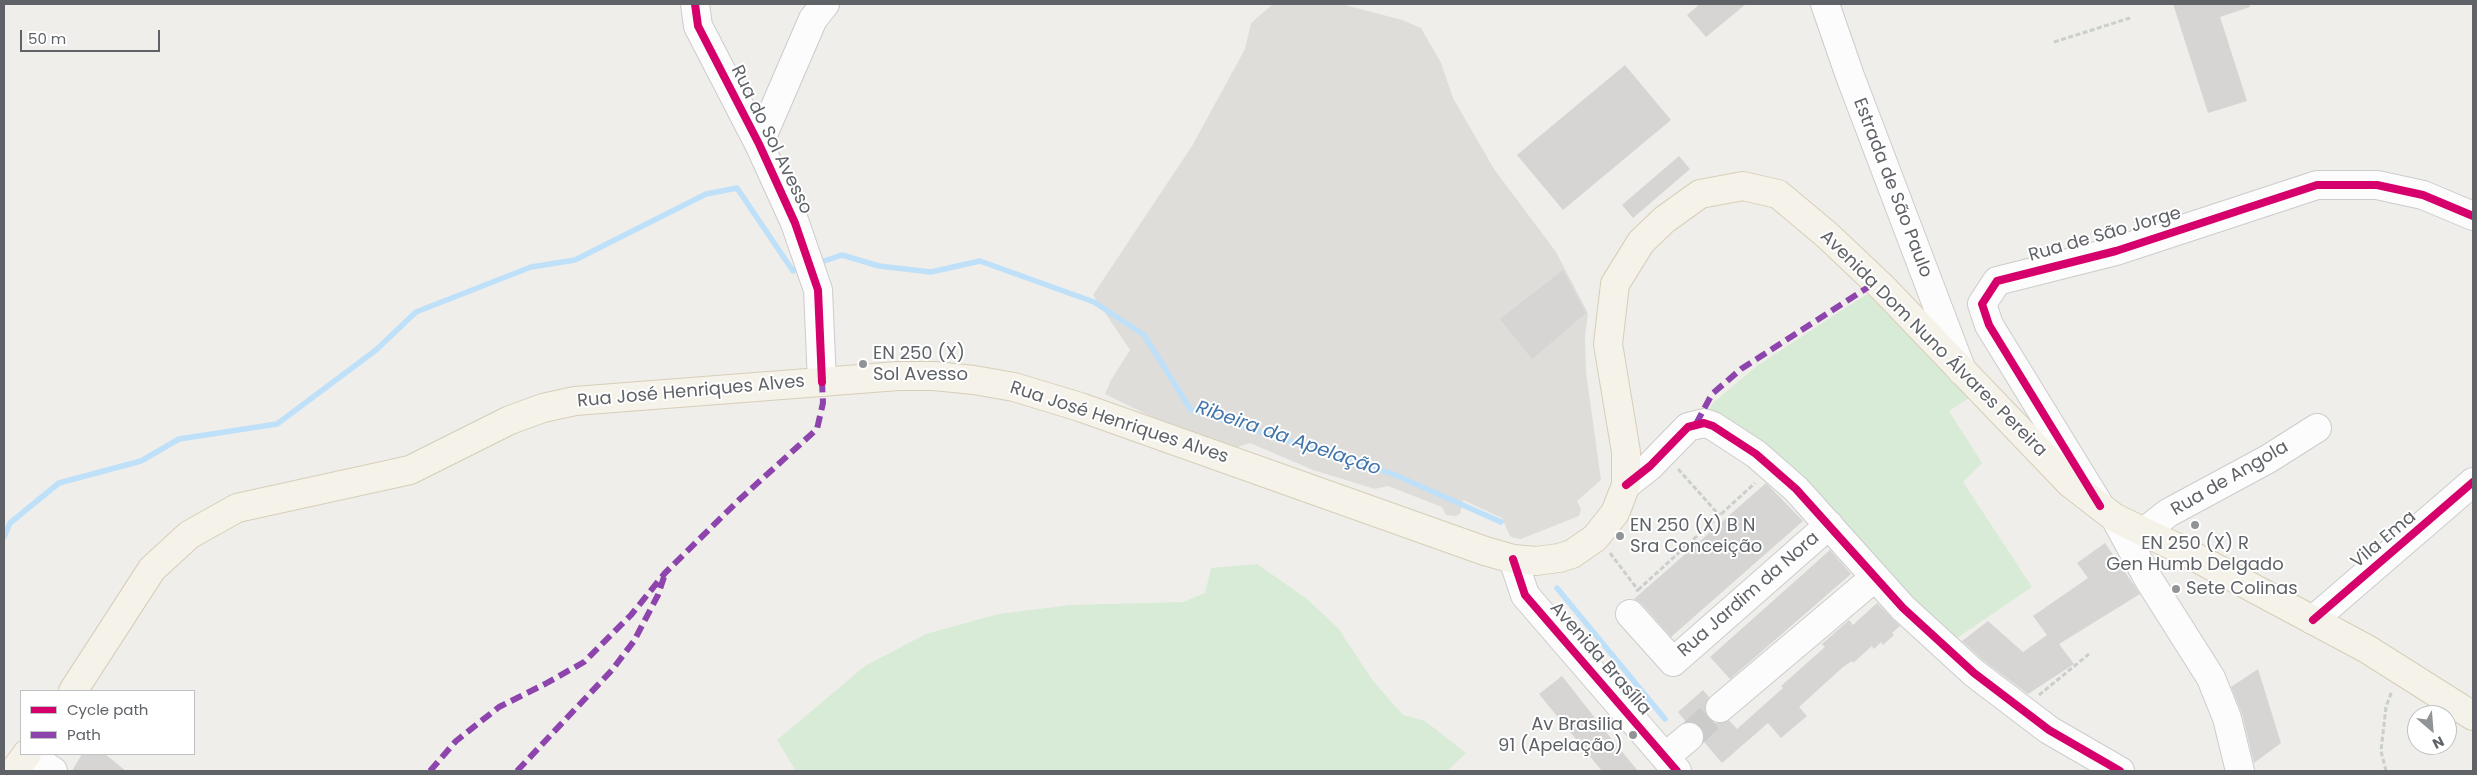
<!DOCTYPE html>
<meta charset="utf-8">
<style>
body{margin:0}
#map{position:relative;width:2477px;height:775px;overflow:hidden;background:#efeeea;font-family:Poppins,sans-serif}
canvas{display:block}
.frame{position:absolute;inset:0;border:5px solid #5f6368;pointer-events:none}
.legend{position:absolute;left:20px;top:690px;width:175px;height:65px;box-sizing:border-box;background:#fff;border:1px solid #bfc1c3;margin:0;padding:6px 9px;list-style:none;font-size:15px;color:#5f6368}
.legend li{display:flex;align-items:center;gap:10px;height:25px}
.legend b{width:25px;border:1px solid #bfc1c3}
.north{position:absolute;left:2407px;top:705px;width:50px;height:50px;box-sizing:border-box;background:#fff;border:1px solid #bfc1c3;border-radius:50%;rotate:153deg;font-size:14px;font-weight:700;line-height:20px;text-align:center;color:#5f6368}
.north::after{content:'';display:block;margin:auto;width:18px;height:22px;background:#919496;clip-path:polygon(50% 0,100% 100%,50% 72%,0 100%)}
.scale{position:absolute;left:20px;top:30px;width:140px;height:22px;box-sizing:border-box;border:2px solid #5f6368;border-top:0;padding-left:6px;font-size:15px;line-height:18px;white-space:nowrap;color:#5f6368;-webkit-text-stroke:4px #fff;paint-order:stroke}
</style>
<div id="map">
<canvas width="2477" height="775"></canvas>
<div class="frame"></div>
<ul class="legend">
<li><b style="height:6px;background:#d6006c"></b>Cycle path</li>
<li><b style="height:6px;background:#8e44ad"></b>Path</li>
</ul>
<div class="north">N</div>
<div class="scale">50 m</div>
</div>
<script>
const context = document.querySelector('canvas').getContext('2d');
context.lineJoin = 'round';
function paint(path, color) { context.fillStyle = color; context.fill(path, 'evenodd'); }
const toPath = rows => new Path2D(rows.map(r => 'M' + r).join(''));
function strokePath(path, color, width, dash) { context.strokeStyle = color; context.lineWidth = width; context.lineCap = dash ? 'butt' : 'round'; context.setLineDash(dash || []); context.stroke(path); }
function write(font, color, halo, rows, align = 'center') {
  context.font = font + ' Poppins,sans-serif'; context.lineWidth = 4; context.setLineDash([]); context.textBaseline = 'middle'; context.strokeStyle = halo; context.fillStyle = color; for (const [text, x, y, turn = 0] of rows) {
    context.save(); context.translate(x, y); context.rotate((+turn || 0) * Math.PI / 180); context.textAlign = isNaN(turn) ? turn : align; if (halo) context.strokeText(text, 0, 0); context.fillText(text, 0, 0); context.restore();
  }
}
const industrial = toPath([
 [1273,4,1341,4,1402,20,1421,28,1441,63,1453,98,1494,169,1556,252,1588,313,1585,336,1586,372,1601,480,1577,501,1581,509,1579,516,1521,539,1514,538,1510,536,1502,518,1463,500,1460,514,1455,516,1446,515,1442,507,1388,486,1375,489,1313,470,1250,443,1232,449,1152,417,1105,394,1111,380,1130,350,1093,295,1192,146,1245,49,1251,23]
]);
const green = toPath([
 [1873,294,1972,396,1949,411,1982,463,1963,482,2032,587,1954,640,1708,410,1714,402,1757,366,1842,310,1866,295],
 [1257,564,1307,599,1338,628,1373,681,1403,715,1425,721,1466,753,1447,771,796,771,777,740,865,666,926,634,999,614,1071,605,1183,602,1205,593,1211,568]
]);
const stream = toPath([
 [824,261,842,255,879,266,931,272,980,261,1094,302,1144,335,1191,410,1393,474,1501,522],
 [4,537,10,523,59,483,141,461,179,439,277,424,376,350,416,312,531,267,575,260,706,194,737,188,793,271,795,270],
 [1557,588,1665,719]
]);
const building = toPath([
 [1700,4,1746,4,1706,37,1687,15],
 [2173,4,2250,4,2250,7,2220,17,2247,101,2208,113],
 [1625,65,1671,120,1563,210,1517,155],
 [1679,156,1690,169,1633,218,1622,205],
 [1563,270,1586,313,1532,359,1500,319],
 [1766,483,1803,521,1671,637,1642,604,1634,599],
 [2105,543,2140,594,2059,644,2074,664,2028,694,1984,661,1962,641,1988,621,2023,652,2047,635,2033,616,2088,578,2077,563],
 [1830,550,1851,574,1730,679,1710,657],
 [1877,603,1900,626,1892,633,1894,635,1883,645,1881,642,1874,649,1872,646,1853,663,1852,661,1843,667,1799,707,1807,716,1781,738,1768,723,1722,763,1704,742,1704,734,1701,727,1694,722,1686,722,1678,712,1703,690,1709,697,1705,710,1708,718,1715,723,1722,723,1729,720,1737,729,1783,688,1781,686,1825,647,1822,644,1849,620,1853,625],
 [2258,669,2281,743,2254,763,2242,714,2231,687],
 [1562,676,1614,742,1638,771,1602,771,1539,694],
 [82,754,105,754,126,771,72,771]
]);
const minorTunnel = toPath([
 [1689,737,1720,708]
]);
const path = toPath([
 [2054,42,2130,18],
 [1678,469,1720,516],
 [1610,553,1638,590,1636,591],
 [1638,590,1755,483],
 [2039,695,2089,654],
 [2386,771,2381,751,2386,707,2392,691]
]);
const minor = toPath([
 [695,4,698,26,759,144,795,223,818,290,822,382],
 [1825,4,1850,76,1962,371],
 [759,144,813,19,825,4],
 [1626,485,1650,466,1688,427,1704,423,1713,426,1756,454,1796,489,1903,608,1974,673,2049,730,2120,771],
 [2100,506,1989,325,1982,304,1997,281,2116,251,2317,185,2377,185,2423,195,2473,216],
 [2115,518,2149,580,2211,678,2227,718,2240,771],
 [2144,532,2168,513,2268,459,2317,428],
 [1513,559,1525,595,1677,771],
 [1630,614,1673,662,1829,525],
 [2313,620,2473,482],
 [1720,708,1874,578],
 [27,754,53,771],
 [1665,757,1689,737]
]);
const major = toPath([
 [73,691,152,569,189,535,237,508,410,470,510,420,543,408,575,401,898,376,934,376,974,380,1014,387,1080,407,1485,551,1513,559,1536,561,1559,558,1572,554,1595,538,1615,513,1626,485,1626,452,1608,344,1615,284,1641,242,1664,220,1700,194,1743,186,1778,194,1827,235,1883,288,2071,484,2115,518,2180,549,2367,649,2473,716],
 [14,771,27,754]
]);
const quiet = toPath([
 [1696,424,1712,394,1741,369,1876,282],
 [430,771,456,741,499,707,545,684,584,662,631,615,665,573,740,499,817,429,823,403,822,382],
 [517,771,612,670,634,641,658,595,664,577]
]);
const cycleway = toPath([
 [695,4,698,26,759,144,795,223,818,290,822,382],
 [1626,485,1650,466,1688,427,1704,423,1713,426,1756,454,1796,489,1903,608,1974,673,2049,730,2120,771],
 [2100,506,1989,325,1982,304,1997,281,2116,251,2317,185,2377,185,2423,195,2473,216],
 [1513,559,1525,595,1677,771],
 [2313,620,2473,482]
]);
const markers = [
 [863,364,5,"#919496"],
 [2195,525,5,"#919496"],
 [1620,536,5,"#919496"],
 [2176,589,5,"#919496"],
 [1633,735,5,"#919496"]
];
const streetNames = [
 ["Rua do Sol Avesso",771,140,64],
 ["Estrada de São Paulo",1892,188,69],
 ["Rua de São Jorge",2105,235,-16],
 ["Avenida Dom Nuno Álvares Pereira",1933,344,45],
 ["Rua José Henriques Alves",691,392,-5],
 ["Rua José Henriques Alves",1119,423,18],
 ["Rua de Angola",2230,479,-30],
 ["Vila Ema",2384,540,-40],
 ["Rua Jardim da Nora",1749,595,-41],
 ["Avenida Brasília",1600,659,49]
];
const poiNames = [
 ["EN 250 (X)",873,354],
 ["Sol Avesso",873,375],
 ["EN 250 (X) B N",1630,526],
 ["Sra Conceição",1630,547],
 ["EN 250 (X) R",2195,544,"center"],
 ["Gen Humb Delgado",2195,565,"center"],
 ["Sete Colinas",2186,589],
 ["Av Brasilia",1623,725,"right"],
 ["91 (Apelação)",1623,746,"right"]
];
const waterNames = [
 ["Ribeira da Apelação",1288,439,19]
];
paint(industrial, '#dfddda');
paint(green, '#d8ebd6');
strokePath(stream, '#bfe0f9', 5.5);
paint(building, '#d6d5d3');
strokePath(minorTunnel, '#cbcbca', 28, [28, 14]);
strokePath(minor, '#cbcccc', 30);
strokePath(major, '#d7ceb8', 30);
strokePath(path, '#cacfcc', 3, [5, 2.5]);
strokePath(minor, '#fdfcfc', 28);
strokePath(major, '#f4f2e9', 28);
strokePath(quiet, '#8e44ad', 6, [12, 6]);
strokePath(cycleway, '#d6006c', 8);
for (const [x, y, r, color] of markers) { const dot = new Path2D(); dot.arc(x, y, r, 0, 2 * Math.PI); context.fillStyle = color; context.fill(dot); strokePath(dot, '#fff', 2); }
write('18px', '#5f6368', '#fff', streetNames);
write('18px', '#5f6368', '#fff', poiNames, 'left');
write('italic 19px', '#4174aa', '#fff', waterNames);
</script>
